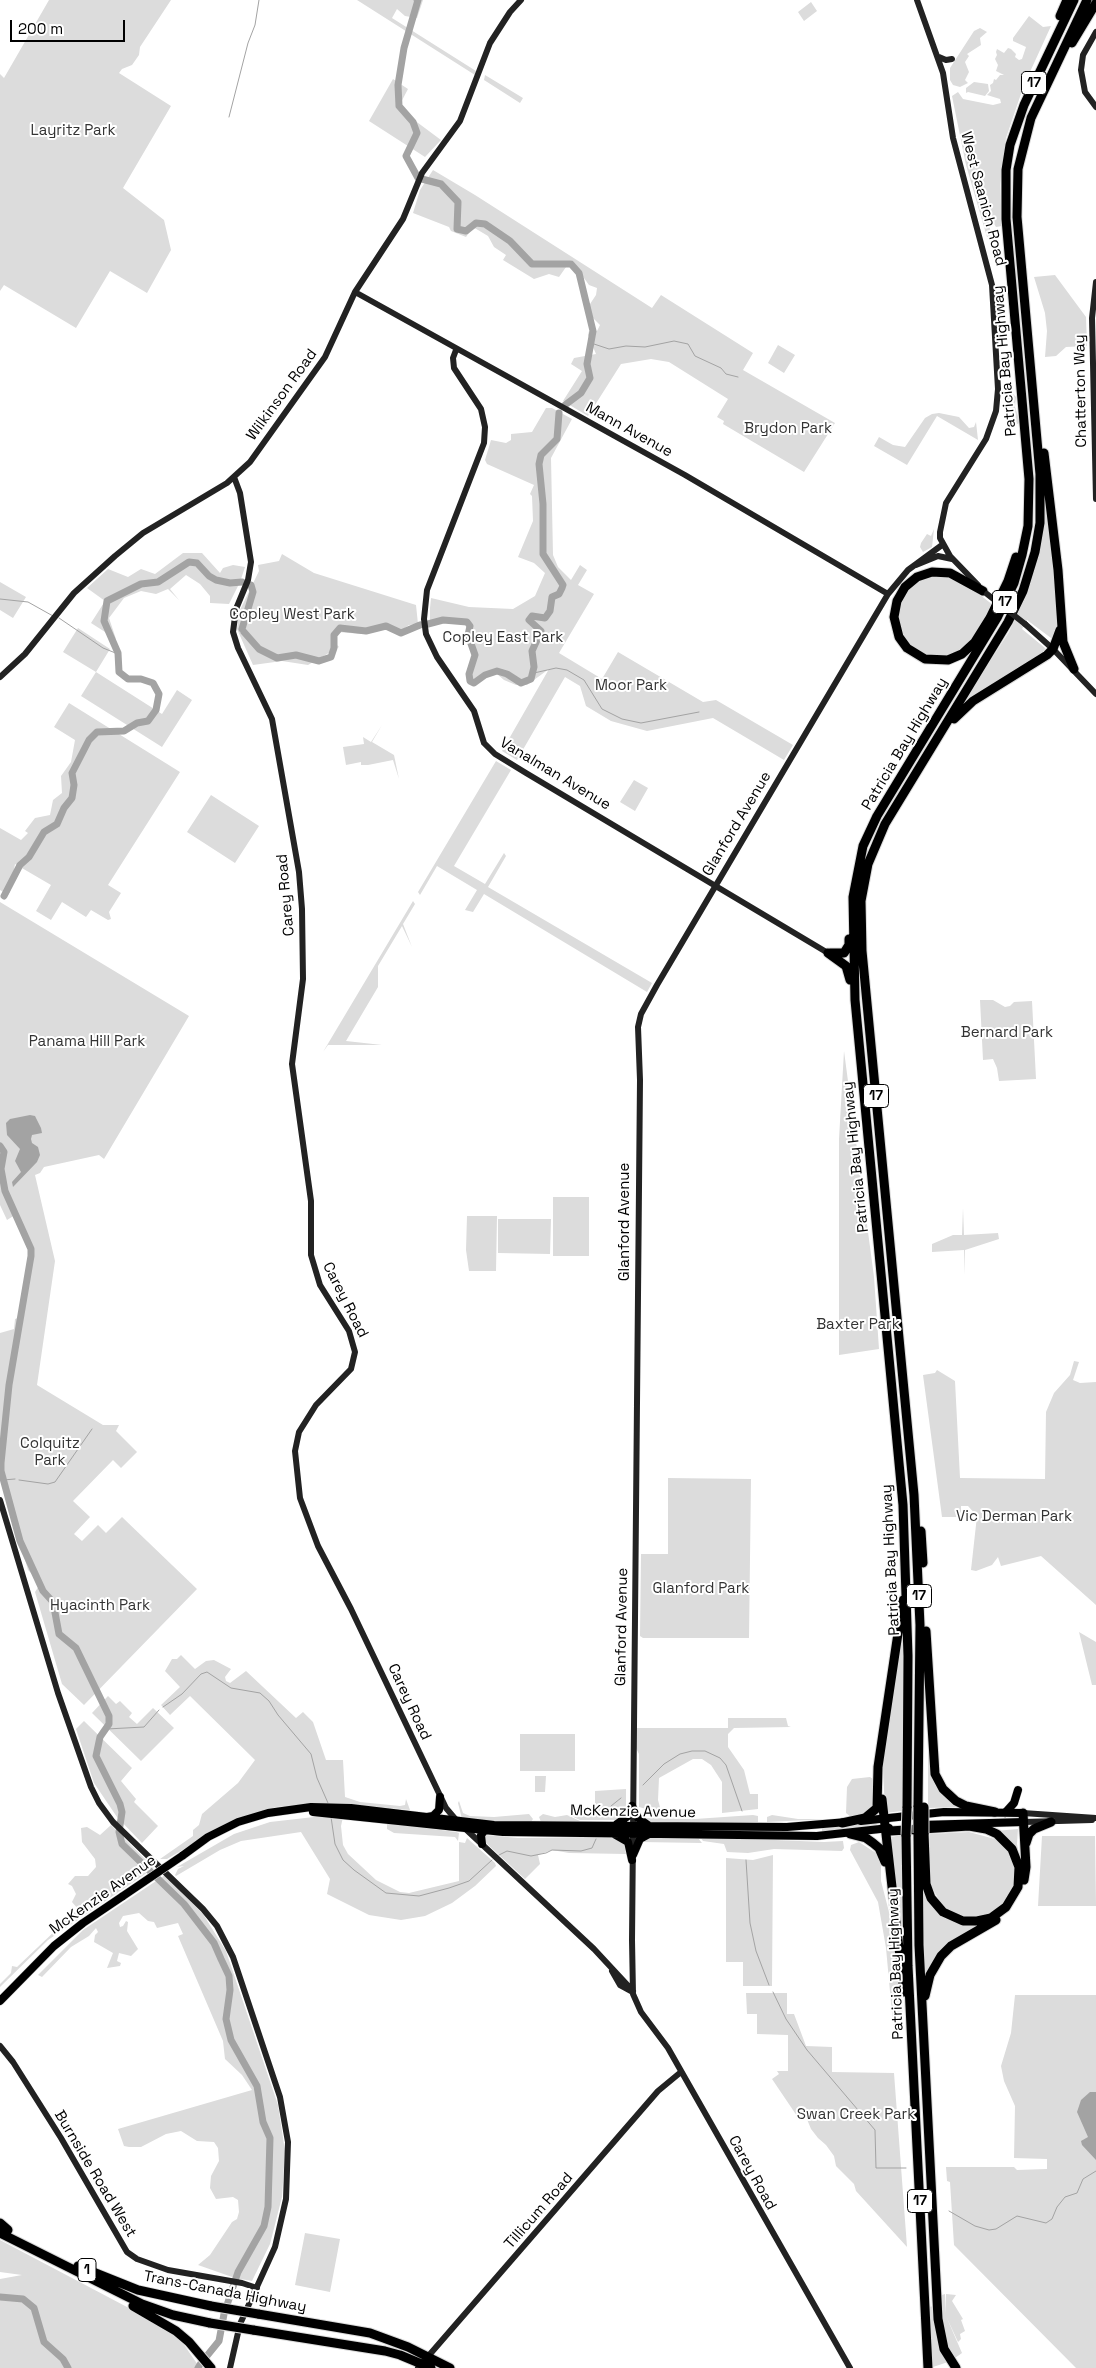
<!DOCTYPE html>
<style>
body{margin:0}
#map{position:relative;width:1096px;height:2368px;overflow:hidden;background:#fff;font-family:"Space Grotesk",sans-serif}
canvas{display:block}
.scale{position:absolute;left:10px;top:20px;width:115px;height:22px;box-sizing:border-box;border:2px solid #000;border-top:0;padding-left:6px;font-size:15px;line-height:18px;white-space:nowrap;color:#000;-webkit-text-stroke:4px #fff;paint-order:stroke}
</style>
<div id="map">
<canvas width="1096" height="2368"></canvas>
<div class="scale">200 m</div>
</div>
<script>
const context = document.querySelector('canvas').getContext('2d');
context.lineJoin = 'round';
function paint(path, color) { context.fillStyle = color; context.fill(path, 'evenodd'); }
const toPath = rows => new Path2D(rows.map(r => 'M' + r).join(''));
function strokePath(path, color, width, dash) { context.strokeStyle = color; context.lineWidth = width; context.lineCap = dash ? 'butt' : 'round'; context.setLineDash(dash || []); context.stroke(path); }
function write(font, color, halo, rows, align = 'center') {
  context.font = font + ' "Space Grotesk",sans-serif'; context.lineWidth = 4; context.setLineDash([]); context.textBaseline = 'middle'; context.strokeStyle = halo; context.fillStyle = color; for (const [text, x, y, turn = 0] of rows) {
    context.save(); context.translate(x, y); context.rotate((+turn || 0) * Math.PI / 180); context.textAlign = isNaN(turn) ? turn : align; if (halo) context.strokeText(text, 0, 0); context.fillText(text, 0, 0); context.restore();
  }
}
const green = toPath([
 [49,0,171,0,140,47,139,55,132,65,122,69,119,73,171,106,123,188,164,220,171,250,147,293,110,271,76,328,4,285,0,291,0,74,4,78],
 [357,0,423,0,417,18,405,16,397,9,392,18,476,71,475,75],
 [811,2,817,11,804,21,798,12],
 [1029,16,1043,27,1051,26,1024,85,1006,138,1000,185,1002,226,996,227,993,222,989,222,991,235,987,237,966,165,952,96,958,92,963,99,993,105,1001,103,1000,99,987,95,991,91,990,85,993,83,994,79,996,80,1000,75,1004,75,996,71,998,65,995,59,997,55,996,52,997,49,1004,53,1008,48,1011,49,1016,54,1015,57,1019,60,1022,59,1026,47,1013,41,1013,38],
 [980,28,987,32,980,38,981,45,967,54,969,56,965,62,969,72,965,80,968,83,960,87,953,85,950,80,950,68,974,31],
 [485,75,523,98,520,103,484,80],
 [393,79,408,89,398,108,441,140,425,157,369,121],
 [974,82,988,84,989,91,985,96,968,92,966,93,966,88],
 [433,170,475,195,652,308,661,295,753,353,743,370,835,423,804,472,723,424,724,421,717,417,728,399,669,362,651,359,621,364,588,416,563,401,582,371,571,364,574,358,596,354,588,335,589,331,597,331,600,325,592,317,588,307,596,295,597,288,589,285,571,260,559,277,549,274,534,279,503,260,506,255,494,247,488,236,473,227,466,237,451,231,449,227,413,213,420,190],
 [1055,275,1086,317,1087,346,1066,347,1056,356,1045,357,1047,331,1045,313,1034,277],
 [778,345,795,355,784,373,768,363],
 [1012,393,1016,397,1015,407,1019,419,1019,423,1012,427,1007,421,1004,410,1006,396],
 [546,408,552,408,572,419,551,458,553,555,558,567,571,580,580,565,587,570,578,585,594,594,559,653,602,679,618,652,703,702,716,700,793,745,784,760,713,718,647,731,611,721,586,706,580,686,565,677,517,760,502,751,549,669,527,685,516,685,504,680,497,674,475,681,470,675,476,651,471,637,470,628,466,623,447,620,430,626,430,608,431,598,469,607,513,609,535,596,545,573,534,563,518,557,533,521,532,496,530,494,534,485,487,464,485,460,491,440,506,443,511,440,511,434,532,432],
 [939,413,959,417,969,428,974,427,976,422,978,440,937,416,907,465,874,446,879,437,893,445,905,447,925,418,932,414],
 [1045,489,1054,557,1058,626,1055,637,1051,638,1027,620,1022,629,1045,648,1044,652,961,706,1009,632,1029,588,1043,532],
 [934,529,932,547,923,552,920,547,921,543,927,534,931,536],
 [183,553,202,553,220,573,223,568,233,565,245,567,240,582,229,604,210,603,210,596,200,584,186,575,170,589,179,600,168,589,156,594,141,591,124,598,109,618,116,639,91,623,105,601,87,588,108,569,128,577,141,569,155,574],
 [282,554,314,573,416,605,418,624,409,625,400,631,386,625,378,630,362,634,338,632,335,643,339,647,308,665,282,661,253,665,237,629,239,612,259,571,258,565,279,561],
 [929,575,946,575,966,584,993,605,975,637,956,655,934,659,910,647,897,625,900,599,912,583],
 [0,582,26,597,13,618,0,610],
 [78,628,110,649,96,672,162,714,177,690,192,700,162,747,81,696,96,672,63,652],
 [69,703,180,772,108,885,121,893,109,912,111,919,108,920,91,910,86,917,62,902,51,920,36,911,51,885,15,864,10,892,8,895,0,890,0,828,21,840,28,833,25,831,35,818,50,815,53,800,62,793,61,776,71,762,75,740,54,727],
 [382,725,372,742,394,755,399,779,393,760,368,765,361,765,361,762,346,765,343,747,364,744,363,737,371,742],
 [496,761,511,770,454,866,485,884,504,853,506,856,488,887,652,983,647,992,484,894,473,912,465,910,477,890,437,866,420,895,418,892],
 [634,780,648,788,635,811,620,802],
 [211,795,259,826,235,863,187,832],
 [413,901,415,904,403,924,412,947,402,926,378,966,378,987,346,1041,382,1045,328,1045,323,1052],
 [0,902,189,1016,104,1159,99,1155,44,1167,40,1173,35,1175,55,1261,37,1385,103,1425,119,1425,116,1431,137,1452,121,1468,113,1460,73,1501,90,1517,74,1534,82,1541,98,1525,106,1533,122,1517,197,1589,84,1705,62,1684,35,1592,41,1583,28,1570,0,1476,0,1333,14,1329,15,1319,21,1317,33,1252,15,1215,7,1220,0,1205],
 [980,1000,993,1000,1005,1007,1010,1006,1014,1002,1032,1001,1036,1079,999,1081,997,1068,993,1059,983,1060],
 [844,1051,874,1277,879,1349,839,1355,839,1139],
 [553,1197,589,1197,589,1256,553,1256],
 [963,1208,964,1235,998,1233,999,1239,965,1250,965,1275,964,1250,932,1252,932,1244,953,1235,962,1235],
 [467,1216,497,1216,496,1271,469,1271,466,1250],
 [498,1219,551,1219,550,1254,498,1253],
 [1074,1361,1079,1362,1073,1380,1080,1383,1096,1382,1096,1605,1041,1556,1001,1566,998,1557,992,1565,976,1571,971,1570,977,1516,968,1506,961,1506,961,1517,942,1517,923,1375,935,1373,937,1370,955,1381,960,1478,1045,1479,1046,1412,1054,1393,1070,1375],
 [668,1478,751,1479,749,1638,643,1638,640,1636,641,1554,668,1554],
 [903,1621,904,1737,902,1749,902,1811,885,1813,883,1766],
 [1079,1632,1096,1642,1096,1685,1092,1685],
 [181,1655,195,1669,206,1661,214,1660,231,1669,225,1677,226,1681,230,1683,246,1671,296,1718,303,1712,313,1722,326,1760,343,1760,345,1797,360,1802,400,1806,405,1805,406,1799,410,1810,336,1803,276,1807,235,1819,167,1859,160,1859,193,1836,193,1830,199,1825,202,1814,238,1783,255,1760,190,1696,170,1715,161,1705,180,1687,165,1671,172,1659,177,1659],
 [108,1696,116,1704,120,1701,132,1713,129,1717,137,1724,153,1708,174,1728,141,1761,92,1713],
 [728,1718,786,1718,788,1726,791,1727,734,1728,728,1734,728,1747,744,1770,750,1794,758,1794,758,1809,722,1813,722,1782,711,1765,702,1759,693,1759,659,1778,658,1800,661,1811,651,1807,646,1809,639,1807,639,1754,636,1748,636,1728,728,1728],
 [84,1721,132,1768,121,1781,136,1799,134,1802,158,1826,142,1843,117,1817,94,1783,76,1729],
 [928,1733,931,1766,958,1807,928,1808],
 [520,1734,575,1734,575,1771,520,1771],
 [535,1776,546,1776,545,1792,535,1792],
 [875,1776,875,1804,860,1816,851,1817,846,1813,847,1787,852,1779,870,1777,873,1779],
 [626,1789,626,1813,618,1820,580,1820,569,1815,591,1814,592,1809,595,1809,595,1791],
 [459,1801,463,1813,470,1816,494,1817,529,1814,533,1819,531,1822,500,1822,462,1819,458,1803],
 [543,1814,555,1817,567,1815,580,1821,541,1822,539,1817],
 [753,1815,758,1816,758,1822,648,1822,644,1818,695,1819],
 [772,1815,798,1819,829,1819,767,1822,767,1817],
 [314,1817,343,1817,341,1826,343,1845,348,1854,376,1880,400,1892,409,1893,459,1881,459,1842,465,1843,467,1838,495,1863,496,1866,475,1886,452,1903,425,1916,401,1920,369,1915,327,1894,330,1879,301,1832,241,1841,220,1850,176,1876,175,1875,178,1869,184,1866,177,1867,234,1834,270,1822],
 [876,1822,877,1826,822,1832,822,1828],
 [387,1823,456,1832,459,1833,458,1841,455,1837,394,1833,387,1829],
 [111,1825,154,1868,48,1940,0,1987,0,1984,11,1973,12,1966,17,1967,78,1909,72,1902,76,1894,72,1886,68,1884,75,1876,88,1876,96,1867,95,1859,82,1842,81,1828,87,1827,100,1835],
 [1018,1829,1017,1844,1019,1855,995,1831],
 [969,1832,995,1839,1009,1853,1014,1865,1016,1879,1011,1898,989,1917,964,1918,952,1913,941,1903,931,1886,928,1854,930,1834],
 [485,1835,518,1838,611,1837,624,1844,626,1854,569,1853,552,1850,538,1855,540,1864,525,1879,486,1843,484,1840],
 [901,1835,903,1946,888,1840,892,1837],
 [1042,1836,1095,1836,1096,1906,1038,1906],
 [648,1837,698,1838,702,1843,641,1842],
 [700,1837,824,1842,843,1841,844,1848,842,1851,774,1849,748,1853,727,1852,724,1844,703,1841],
 [859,1842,876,1853,881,1865,881,1881,889,1912,902,2002,903,2024,897,2029,894,2029,893,2024,886,1948,878,1902,850,1850,851,1845],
 [773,1855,772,1986,743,1986,743,1962,726,1962,726,1858,753,1860],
 [165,1875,203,1914,226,1951,278,2105,285,2151,282,2197,270,2244,252,2281,235,2278,198,2265,210,2255,232,2222,237,2219,239,2212,238,2200,233,2197,216,2199,210,2188,211,2176,219,2161,218,2148,214,2142,197,2141,181,2131,166,2134,141,2147,129,2147,124,2146,118,2129,252,2090,242,2075,225,2059,223,2041,178,1936,183,1934,178,1923,157,1928,154,1922,148,1921,139,1913,123,1916,119,1923,120,1927,123,1926,126,1921,128,1922,127,1931,138,1949,131,1956,119,1953,117,1961,121,1963,120,1966,107,1968,113,1953,94,1942,95,1935,98,1932,96,1928,89,1936,71,1947,42,1977,38,1975,83,1930],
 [923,1883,940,1914,945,1918,958,1924,981,1925,957,1941,925,1985],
 [746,1993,787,1993,787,2014,794,2014,806,2046,832,2047,832,2072,894,2073,907,2247,856,2191,854,2184,836,2166,834,2156,826,2145,818,2138,811,2129,804,2112,797,2116,772,2079,779,2074,777,2071,788,2071,788,2035,757,2034,757,2014,747,2014],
 [1015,1995,1096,1995,1096,2368,1076,2368,954,2245,950,2182,947,2181,946,2167,1014,2167,1017,2170,1047,2169,1047,2159,1014,2158,1015,2106,1004,2081,1001,2066,1011,2033],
 [305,2233,340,2239,330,2292,295,2285],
 [0,2240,163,2326,178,2336,200,2368,0,2368,0,2279,22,2275,0,2272],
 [945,2294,946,2314,946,2294,956,2295,952,2301,963,2319,961,2320,965,2331,960,2334,961,2339,958,2342,946,2316,962,2353,955,2358,947,2345,943,2328,942,2295],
 [934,2306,948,2362,933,2367,929,2307]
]);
const water = toPath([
 [30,1115,35,1116,41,1128,42,1133,32,1135,31,1139,32,1143,38,1147,40,1155,37,1162,13,1187,12,1182,21,1172,15,1161,20,1149,7,1135,6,1123,10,1119],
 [1090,2092,1096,2092,1096,2160,1082,2145,1081,2141,1088,2137,1077,2112,1081,2100]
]);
const stream = toPath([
 [414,0,416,7],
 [229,117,248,43,255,25,259,0],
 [591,343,609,349,626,346,645,347,674,341,688,344,695,356,721,368,726,374,738,377],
 [0,599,28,602,53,616],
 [59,618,103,648,118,654],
 [534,673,556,668,567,670,584,680,602,709,622,719,641,723,699,712],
 [0,1161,2,1162],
 [3,1480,15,1479],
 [19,1480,48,1484,55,1482,92,1429],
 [163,1707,182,1694,201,1674,207,1672,231,1688,260,1693,269,1701,278,1715,311,1754,317,1778,328,1803],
 [107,1729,144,1727,159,1710],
 [643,1785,664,1764,680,1754,692,1751,705,1751,720,1758,726,1765,742,1811],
 [608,1812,611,1806,621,1798],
 [331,1817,335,1844,343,1860,354,1870,386,1893,419,1896,449,1888,469,1881,492,1860],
 [499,1855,507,1851,531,1856,546,1853,552,1850,581,1851,592,1848,596,1839],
 [746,1860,750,1923,756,1951,769,1985],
 [773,1992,786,2019,807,2050,875,2130,876,2168,906,2168],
 [949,2211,975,2226,989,2230,996,2229,1017,2216,1046,2223,1052,2219,1057,2207,1065,2197,1077,2193,1083,2179,1096,2171]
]);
const river = toPath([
 [418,0,404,48,398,85,399,106,413,122,417,133,406,156,418,178,441,184,458,202,457,229,466,231,476,223,485,224,510,241,532,264,571,264,579,273,593,331,587,364,590,378,581,393,565,405],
 [428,624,443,620,467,622,470,626,468,635,475,655,469,674,470,681,474,683,485,675,497,671,507,674,521,683,531,679,534,667,532,651,541,631,529,620,532,616,545,618,550,611,552,597,559,594,562,588,563,585,543,554,543,504,539,464,541,455,557,439,559,413],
 [242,629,253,592,251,585],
 [244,632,259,649,277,658,296,655,319,661,331,657,334,648,334,635,340,628,366,631,386,626,401,633,420,625],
 [4,896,20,865,29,857,44,832,57,824,64,808,72,798,74,785,72,773,89,740,97,732,124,731,137,723,148,721,156,710,159,694,153,683,141,679,128,679,119,672,118,653,104,621,107,601,141,584,158,582,189,562,197,563,209,576,216,580,230,583,242,582],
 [0,1146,4,1152,1,1169,5,1191,31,1249,31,1256,9,1385,1,1463,1,1471,20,1541,43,1591,53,1602,59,1634,76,1648,109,1716,109,1724,100,1737,96,1756,120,1804,122,1812,119,1832,122,1844,184,1904,214,1943,221,1959,229,1976,230,1990,226,2019,231,2040,257,2086,263,2122,270,2138,268,2207,264,2226,238,2272,224,2314,219,2341,206,2357],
 [0,2297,23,2299,34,2308,44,2342,63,2359,68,2368],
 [198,2368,201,2363]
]);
const secondary = toPath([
 [917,0,943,73,953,138,992,285,998,389,996,411,986,439,946,503,940,532,940,538,950,556,978,585],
 [1096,32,1083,55,1081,70,1085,92,1096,107],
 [939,57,946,60,952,59],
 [1096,282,1092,318,1096,499],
 [355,292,685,475,888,594],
 [456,350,453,358,454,368,481,409,485,427,484,443,427,590,424,619,426,634,437,657,474,711,484,743,495,754,526,773,828,953],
 [234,477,240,493,251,562,248,580,236,609,233,632,238,648,272,719,299,872,302,909,303,979,292,1064,311,1201,311,1255,320,1285,349,1331,355,1352,351,1369,316,1405,299,1432,295,1451,300,1498,318,1546,351,1609,446,1808,457,1821,594,1949,633,1991],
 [916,565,938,556,952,559],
 [1025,624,1053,649,1096,694],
 [0,677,25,654,74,593,115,556,143,533,227,483,250,462,325,357,355,292,403,219,422,173,460,121,490,43,510,12,521,0],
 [0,1500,58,1693,91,1787,99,1803,113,1822,203,1909,217,1926,233,1957,280,2097,288,2142,286,2199,275,2247,240,2324,230,2368],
 [1023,1813,1096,1818],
 [1024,1822,1092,1820],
 [612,1971,620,1985,631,1991],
 [0,2046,13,2062,61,2138,127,2252,137,2259,168,2270,242,2283,257,2288],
 [418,2368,658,2091,681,2072],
 [850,2368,668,2048,641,2012,633,1994,632,1940,640,1080,638,1027,641,1014,657,985,888,594,908,570,942,545]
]);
const primary = toPath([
 [632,1806,638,1818,648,1825],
 [313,1812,503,1832,817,1836,889,1828],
 [1005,1813,1014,1803,1018,1790],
 [427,1817,433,1816,439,1810,440,1797],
 [861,1821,944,1812,1023,1813],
 [617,1824,628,1816,632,1806],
 [921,1825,1024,1822],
 [614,1834,628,1842,632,1860],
 [482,1844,481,1835,485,1830],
 [633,1855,640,1839,649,1834],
 [182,1856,208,1837,238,1822,268,1813,311,1807,351,1808,494,1825,787,1827,847,1822],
 [0,2001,54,1946,83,1923,123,1896]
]);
const highway = toPath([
 [1060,16,1067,0],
 [1072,43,1096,3],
 [1044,453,1058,570,1063,642,1074,669],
 [983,591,950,573,932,572,917,577,905,587,897,601,894,617,899,637,907,648,925,659,948,660,962,654,975,642,990,618,1008,581,1016,557],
 [954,719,973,701,1047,655,1053,649,1060,630],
 [828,953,846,966,850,980],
 [830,953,844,953,849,945,849,939],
 [921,1531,923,1563],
 [926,1631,935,1774,943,1789,956,1801,966,1806,995,1812],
 [882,1799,904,1992],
 [918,1807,920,1625,914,1495,862,951,861,901,868,864,885,824,1008,622,1023,591,1035,552,1040,523,1040,474,1017,217,1018,169,1031,118,1087,0],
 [907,1808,908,1656,903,1505,855,1000,853,897,863,846,877,816,997,618,1014,583,1022,555,1028,526,1029,479,1006,219,1006,170,1010,145,1024,105,1074,0],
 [1023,1813,1026,1867,1024,1880],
 [842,1823,865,1818,877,1808,878,1767,903,1600],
 [884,1829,890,1831,969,1826,986,1829,997,1834,1012,1849,1019,1867,1018,1887,1006,1907,991,1918,977,1921,963,1921,943,1912,931,1898,926,1884,924,1833],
 [918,1833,919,1945,938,2319,944,2349,956,2368],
 [850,1834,866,1838,873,1843,879,1848,885,1862],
 [906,1835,908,1966,928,2368],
 [1026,1843,1029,1834,1034,1829,1051,1822],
 [925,1996,930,1975,941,1956,951,1946,996,1920],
 [0,2223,8,2230],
 [0,2233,142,2304,173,2315,210,2323],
 [78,2266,138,2290,211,2306],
 [133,2306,176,2331,189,2342,211,2368],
 [258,2314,370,2333,408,2347,450,2368],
 [253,2330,385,2351,400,2355,431,2368]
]);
const secondaryBridge = toPath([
 [987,594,1025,624]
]);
const primaryBridge = toPath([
 [123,1896,182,1856]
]);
const highwayBridge = toPath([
 [924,1807,924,1833],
 [918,1833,918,1807],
 [906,1835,907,1808],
 [211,2306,258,2314],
 [210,2323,253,2330]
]);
const shields = [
 [1034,83,25],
 [1005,602,25],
 [876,1096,25],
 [919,1596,25],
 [920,2201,25],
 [87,2270,18]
];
const shieldNames = [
 ["17",1034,83],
 ["17",1005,602],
 ["17",876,1096],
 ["17",919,1596],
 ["17",920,2201],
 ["1",87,2270]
];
const parkNames = [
 ["Layritz Park",73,131],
 ["Brydon Park",788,429],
 ["Copley West Park",292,615],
 ["Copley East Park",503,638],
 ["Moor Park",631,686],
 ["Bernard Park",1007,1033],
 ["Panama Hill Park",87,1042],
 ["Baxter Park",858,1325],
 ["Colquitz",50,1444],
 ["Park",50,1461],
 ["Vic Derman Park",1014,1517],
 ["Glanford Park",701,1589],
 ["Hyacinth Park",100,1606],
 ["Swan Creek Park",856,2115]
];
const streetNames = [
 ["West Saanich Road",983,199,75],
 ["Patricia Bay Highway",1005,361,-95],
 ["Chatterton Way",1081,391,-91],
 ["Wilkinson Road",282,395,-54],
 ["Mann Avenue",629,430,29],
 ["Patricia Bay Highway",905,744,-59],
 ["Vanalman Avenue",555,774,31],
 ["Glanford Avenue",737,824,-59],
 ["Carey Road",286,895,-95],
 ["Patricia Bay Highway",856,1157,-96],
 ["Glanford Avenue",625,1222,-90],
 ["Carey Road",345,1300,63],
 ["Patricia Bay Highway",891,1560,-93],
 ["Glanford Avenue",622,1627,-89],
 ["Carey Road",409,1702,65],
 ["McKenzie Avenue",633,1812,1],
 ["McKenzie Avenue",103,1895,-35],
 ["Patricia Bay Highway",896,1964,-92],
 ["Carey Road",752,2173,61],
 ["Burnside Road West",95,2174,59],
 ["Tillicum Road",539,2211,-49],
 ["Trans-Canada Highway",225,2292,11]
];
paint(green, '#dcdcdc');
paint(water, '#a3a3a3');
strokePath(stream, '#a3a3a3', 1);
strokePath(river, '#a3a3a3', 7);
strokePath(primary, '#dbdbdb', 9);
strokePath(highway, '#dbdbdb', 11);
strokePath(secondary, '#222', 6);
strokePath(primary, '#000', 8);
strokePath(highway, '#000', 9);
strokePath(primaryBridge, '#dbdbdb', 9, []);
strokePath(highwayBridge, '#dbdbdb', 11, []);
strokePath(secondaryBridge, '#222', 6);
strokePath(primaryBridge, '#000', 8);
strokePath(highwayBridge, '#000', 9);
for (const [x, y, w] of shields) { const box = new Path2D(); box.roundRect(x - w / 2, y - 11.5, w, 23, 4); context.fillStyle = '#fff'; context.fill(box); strokePath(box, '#000', 1); }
write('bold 14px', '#000', null, shieldNames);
write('15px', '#333', '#fff', parkNames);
write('15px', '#000', '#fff', streetNames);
</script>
